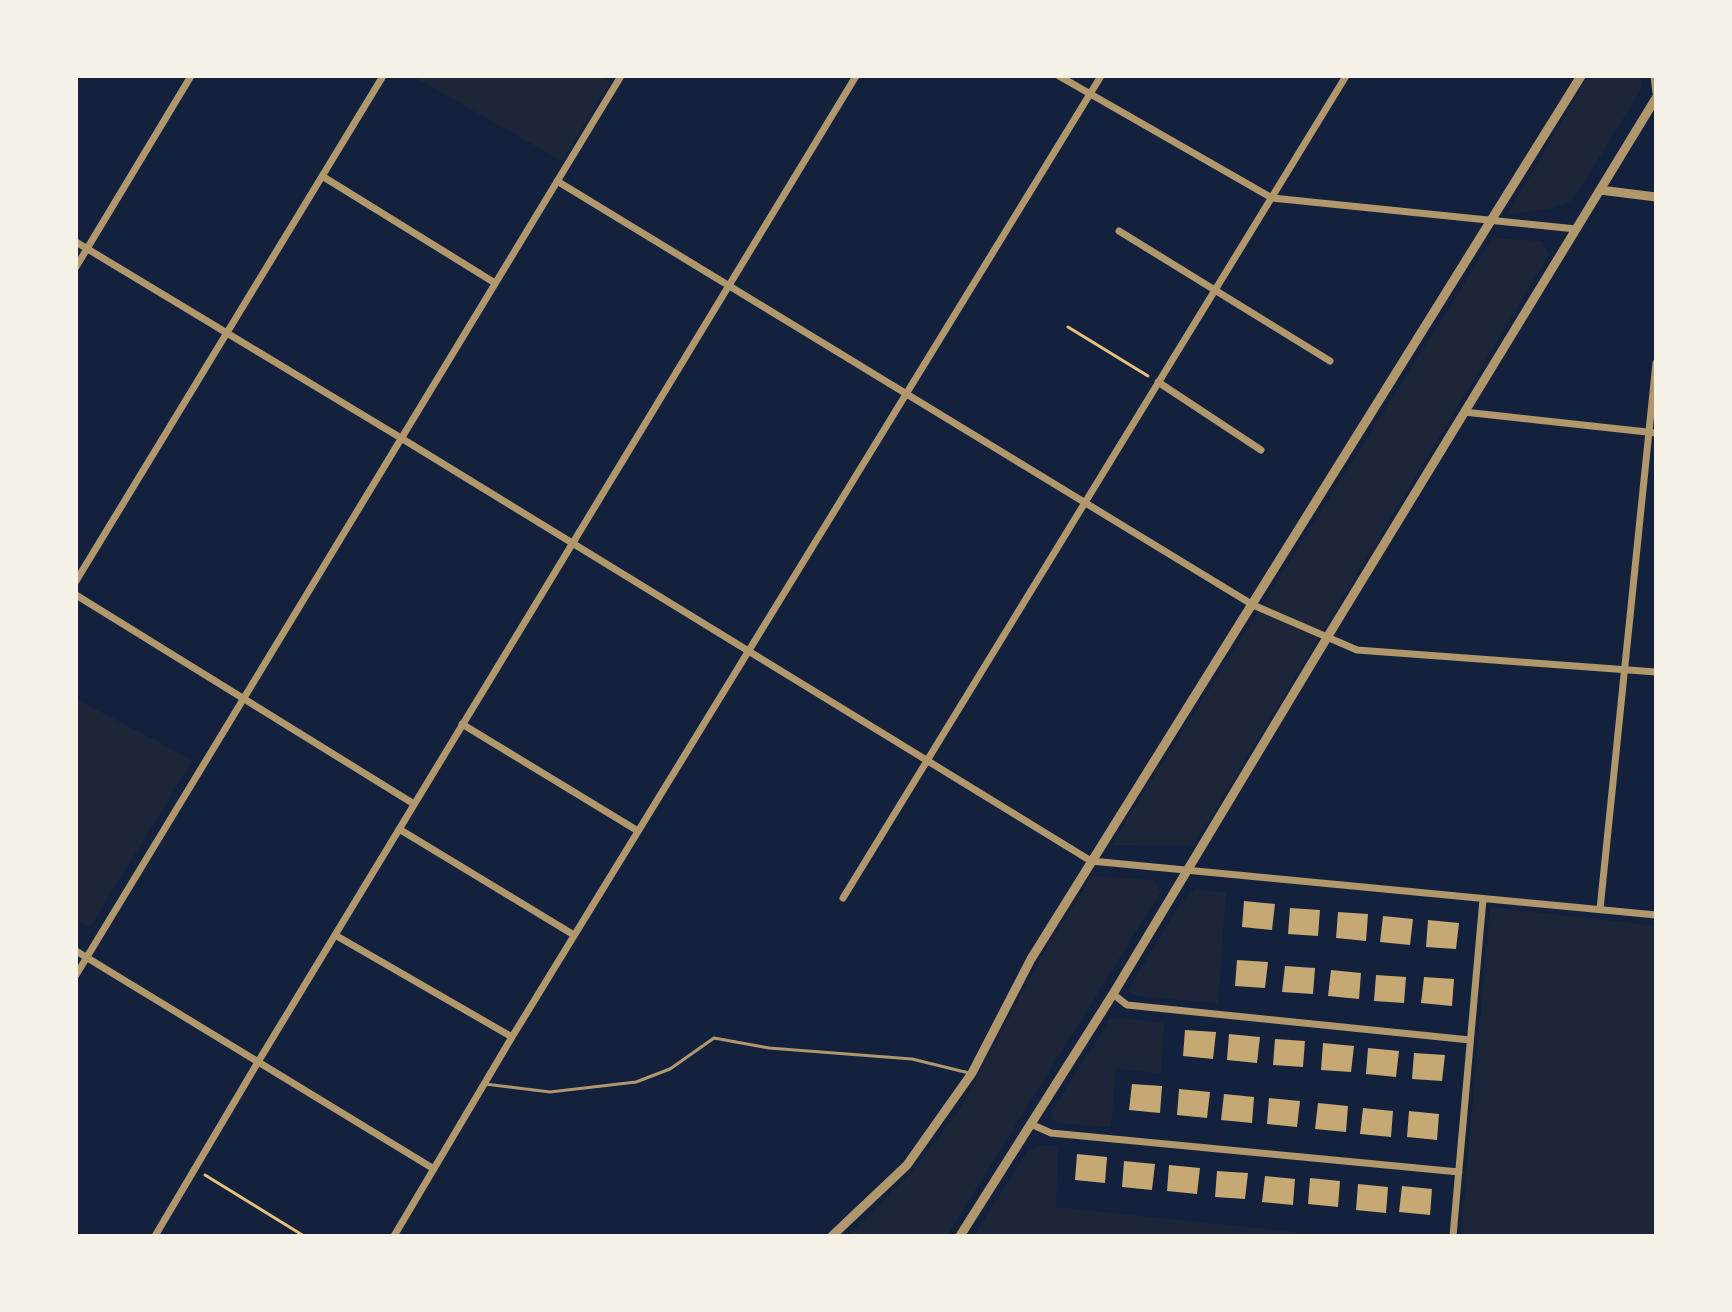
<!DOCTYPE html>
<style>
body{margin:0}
#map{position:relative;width:1732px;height:1312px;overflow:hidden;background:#14213d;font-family:"Fira Sans Condensed",sans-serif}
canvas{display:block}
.frame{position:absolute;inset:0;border:78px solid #f6f1e7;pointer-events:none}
</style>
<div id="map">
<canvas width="1732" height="1312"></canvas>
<div class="frame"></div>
</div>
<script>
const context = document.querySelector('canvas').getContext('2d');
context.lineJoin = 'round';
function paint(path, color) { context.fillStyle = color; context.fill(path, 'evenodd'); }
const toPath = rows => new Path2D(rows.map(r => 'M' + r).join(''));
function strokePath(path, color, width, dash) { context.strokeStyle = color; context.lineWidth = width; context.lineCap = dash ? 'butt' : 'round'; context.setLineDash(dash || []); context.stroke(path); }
const green = toPath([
 [412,76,601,76,610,82,562,161],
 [1588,76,1641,76,1642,88,1573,200,1553,208,1507,215],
 [1493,238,1542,241,1549,255,1193,846,1111,845],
 [76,699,193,760,90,927,76,919],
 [1092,876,1153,880,1161,891,947,1236,848,1236,912,1171,958,1112,1044,952],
 [1196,889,1226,893,1218,1003,1137,996,1128,990,1180,904],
 [1490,907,1656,926,1656,1236,1461,1236],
 [1122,1018,1164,1023,1161,1074,1116,1068,1111,1127,1058,1123,1051,1118,1052,1111,1110,1019],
 [1043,1145,1058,1146,1056,1207,1333,1236,974,1236,1028,1150]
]);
const building = toPath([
 [1244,901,1275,904,1272,930,1242,927],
 [1290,908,1320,910,1318,936,1288,934],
 [1338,912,1368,914,1366,941,1336,938],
 [1383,916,1413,919,1410,945,1380,942],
 [1428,920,1459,923,1456,949,1426,947],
 [1237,960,1268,962,1265,988,1235,986],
 [1285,966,1315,968,1313,994,1282,992],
 [1331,970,1361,973,1359,999,1328,996],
 [1376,975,1406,977,1404,1003,1374,1001],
 [1424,977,1454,979,1452,1006,1421,1003],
 [1185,1030,1216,1032,1213,1059,1183,1056],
 [1229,1034,1260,1037,1257,1063,1227,1060],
 [1275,1039,1305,1041,1303,1067,1273,1065],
 [1323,1043,1354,1046,1351,1072,1321,1070],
 [1368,1048,1399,1051,1396,1077,1366,1074],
 [1414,1053,1445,1055,1442,1081,1412,1079],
 [1132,1084,1162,1086,1160,1113,1129,1110],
 [1179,1089,1210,1092,1207,1118,1177,1115],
 [1224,1094,1254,1097,1252,1123,1221,1120],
 [1269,1098,1300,1101,1297,1127,1267,1124],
 [1318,1103,1348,1106,1346,1132,1315,1129],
 [1363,1108,1393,1111,1391,1137,1360,1134],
 [1409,1111,1439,1114,1437,1140,1407,1137],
 [1077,1154,1107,1157,1105,1183,1075,1180],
 [1124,1161,1155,1164,1152,1190,1122,1187],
 [1169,1165,1200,1168,1197,1194,1167,1191],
 [1217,1171,1248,1173,1245,1199,1215,1197],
 [1265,1176,1295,1179,1293,1205,1262,1202],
 [1310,1178,1340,1181,1338,1207,1308,1204],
 [1358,1184,1388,1187,1386,1213,1356,1210],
 [1402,1186,1432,1189,1430,1215,1399,1212]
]);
const path = toPath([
 [1068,327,1148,376],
 [205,1175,304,1236]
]);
const service = toPath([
 [485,1084,550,1092,636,1082,670,1069,714,1038,769,1048,912,1059,969,1073]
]);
const minor = toPath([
 [1059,76,1272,198,1576,229],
 [1654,76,1656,93],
 [322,176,495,283],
 [557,181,1253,605,1357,650,1656,672],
 [1119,231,1330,361],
 [76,242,401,438,1091,861,1656,915],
 [76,267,191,76],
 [1158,382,1261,450],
 [1464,412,1656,433],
 [76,581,383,76],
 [76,595,414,804],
 [462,724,638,831],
 [399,829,574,935],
 [843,898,1346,76],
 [1600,909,1656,363],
 [335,935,512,1037],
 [76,951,434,1169],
 [76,975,621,76],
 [1113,994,1127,1005,1470,1040],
 [1033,1125,1051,1133,1459,1172],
 [155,1236,258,1062,856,76],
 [394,1236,512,1037,1101,76],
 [1453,1236,1483,899]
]);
const tertiary = toPath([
 [1600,190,1656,197],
 [832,1236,907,1165,972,1073,1031,959,1581,76],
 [960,1236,1113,994,1328,636,1656,98]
]);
paint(green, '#1d2539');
paint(building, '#c6a872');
strokePath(path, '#e5c07b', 3);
strokePath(service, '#b1986c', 3);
strokePath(minor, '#b1986c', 7);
strokePath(tertiary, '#b1986c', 9);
</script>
